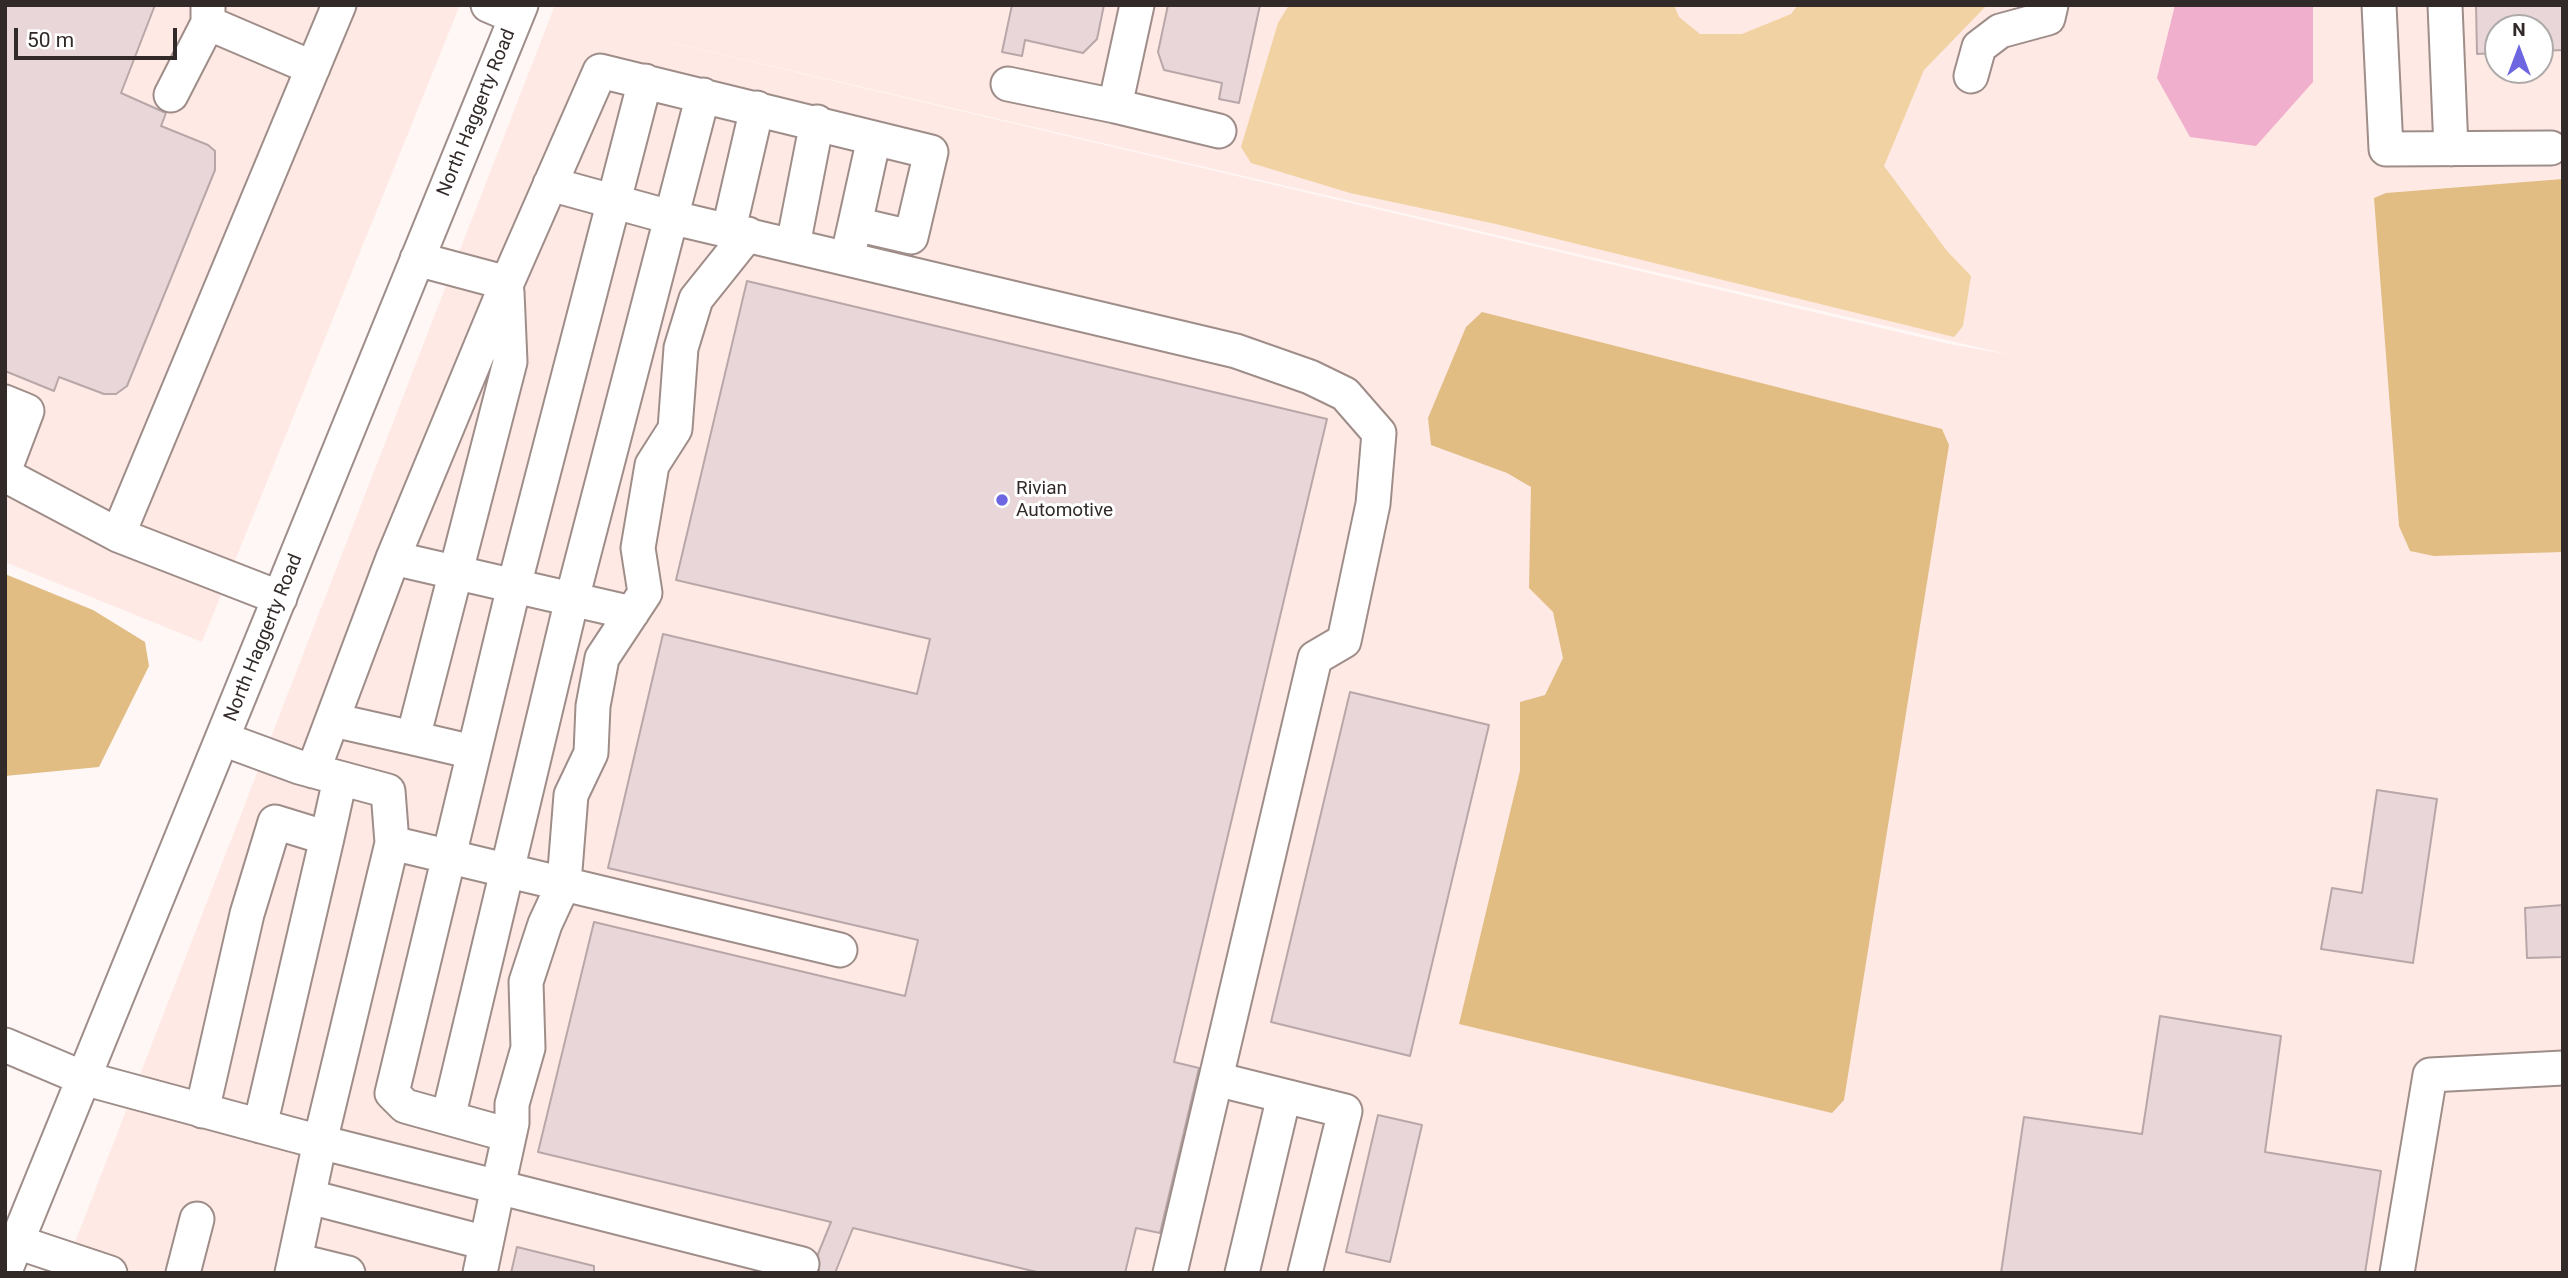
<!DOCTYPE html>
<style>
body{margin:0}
#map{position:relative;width:2568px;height:1278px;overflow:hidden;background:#fef7f5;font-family:Roboto,sans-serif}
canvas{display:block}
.frame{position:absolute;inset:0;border:7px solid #312a28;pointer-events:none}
.north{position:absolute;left:2484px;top:14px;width:70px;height:70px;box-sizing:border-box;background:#fff;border:2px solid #adaaa9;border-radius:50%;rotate:0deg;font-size:19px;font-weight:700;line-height:28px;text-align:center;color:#312a28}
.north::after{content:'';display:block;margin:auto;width:24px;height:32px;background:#6e66e0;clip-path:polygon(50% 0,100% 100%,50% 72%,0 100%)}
.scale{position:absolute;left:14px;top:28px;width:163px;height:32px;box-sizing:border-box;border:4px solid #312a28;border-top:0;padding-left:9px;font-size:21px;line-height:24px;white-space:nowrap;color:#312a28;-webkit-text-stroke:5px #fff;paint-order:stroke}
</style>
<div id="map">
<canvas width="2568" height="1278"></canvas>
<div class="frame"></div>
<div class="north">N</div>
<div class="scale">50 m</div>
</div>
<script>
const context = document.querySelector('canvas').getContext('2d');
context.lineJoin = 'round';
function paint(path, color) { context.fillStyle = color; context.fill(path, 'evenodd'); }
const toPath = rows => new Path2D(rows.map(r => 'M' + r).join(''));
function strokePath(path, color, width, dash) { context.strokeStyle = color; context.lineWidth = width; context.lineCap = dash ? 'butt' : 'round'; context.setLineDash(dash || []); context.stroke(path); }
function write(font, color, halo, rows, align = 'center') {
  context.font = font + ' Roboto,sans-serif'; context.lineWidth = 6; context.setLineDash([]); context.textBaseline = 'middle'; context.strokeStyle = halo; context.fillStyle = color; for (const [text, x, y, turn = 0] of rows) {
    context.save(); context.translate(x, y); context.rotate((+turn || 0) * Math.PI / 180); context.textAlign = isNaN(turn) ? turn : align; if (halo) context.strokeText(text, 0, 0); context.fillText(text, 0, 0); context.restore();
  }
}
const built = toPath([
 [5,5,460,5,202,642,5,562],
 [555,5,2563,5,2563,1273,63,1273],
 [562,17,2011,355,1949,344],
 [2498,28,2540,28,2540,70,2498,70]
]);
const green = toPath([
 [1289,5,1674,5,1679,17,1700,34,1742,34,1791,14,1798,5,1987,5,1924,70,1884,166,1947,251,1971,276,1963,326,1954,337,1496,224,1350,193,1251,163,1241,147,1278,23]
]);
const forest = toPath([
 [2563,179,2563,552,2434,556,2410,551,2399,526,2374,198,2386,193],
 [1482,312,1942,429,1949,445,1844,1100,1832,1113,1459,1024,1520,771,1520,702,1545,695,1563,658,1553,612,1529,588,1531,487,1507,473,1431,445,1428,418,1466,327],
 [5,574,93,610,145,642,149,666,99,767,5,776]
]);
const water = toPath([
 [2175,5,2313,5,2313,82,2256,146,2190,137,2157,78]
]);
const building = toPath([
 [5,5,155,5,121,93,166,113,161,126,208,145,215,151,215,170,180,256,127,386,116,394,104,394,59,377,54,391,5,371,5,5],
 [1012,5,1104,5,1097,39,1083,53,1025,40,1022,56,1002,52,1012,5],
 [1168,5,1260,5,1239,103,1219,99,1222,83,1164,70,1158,52,1168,5],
 [2476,5,2563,5,2563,50,2540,51,2540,28,2498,28,2498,53,2477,54,2476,5],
 [747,281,1327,419,1174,1062,1199,1068,1160,1233,1136,1228,1125,1273,1041,1273,853,1228,835,1273,819,1273,818,1254,831,1222,538,1152,594,922,905,996,918,940,608,868,663,634,917,694,930,639,676,580,747,281],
 [1350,692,1489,725,1410,1056,1271,1022,1350,692],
 [2377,790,2437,799,2413,963,2321,949,2332,888,2362,893,2377,790],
 [2563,905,2563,957,2527,958,2525,908,2563,905],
 [2160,1016,2281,1036,2265,1152,2381,1171,2365,1273,2001,1273,2024,1117,2142,1134,2160,1016],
 [1378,1115,1422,1125,1390,1262,1346,1252,1378,1115],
 [517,1247,594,1266,594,1273,511,1273,517,1247]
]);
const minor = toPath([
 [208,5,208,23,313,68],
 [488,5,516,17],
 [1137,5,1115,106,1219,131],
 [2379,5,2386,149,2551,148],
 [2445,5,2451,149],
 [1971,76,1979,47,2000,31,2048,18,2051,5],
 [1008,84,1115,106],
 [171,95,208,23],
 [550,184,670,217,1236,351,1310,377,1345,394,1379,433,1373,504,1344,641,1315,658,1170,1273],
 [855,224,874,138],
 [729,229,757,108],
 [748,234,696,299,681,348,675,429,652,465,638,548,645,593,602,658,593,706,591,753,571,795,564,883,545,924,526,982,528,1048,512,1104,512,1123,498,1187,802,1264],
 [793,245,817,122],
 [417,259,507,283],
 [5,402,27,411,5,469],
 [5,475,118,535,280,598],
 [118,535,339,5],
 [385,579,393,558,632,613],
 [333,720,413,738,510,362,507,292],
 [413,738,473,752],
 [223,739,299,767,388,791,392,843,320,1142,498,1187,480,1273],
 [313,771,393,558,507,283,600,71,931,152,911,237,855,224,847,259],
 [392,843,840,950],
 [5,1045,83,1078,320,1142,292,1273],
 [1216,1079,1345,1111,1305,1273],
 [202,1111,247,914,275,822,327,838,340,779],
 [448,1118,572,599,703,95],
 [260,1126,327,838],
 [509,1135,405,1106,392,1093,514,586,645,81],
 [310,1197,486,1243],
 [17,1242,110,1273],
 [295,1260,348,1273],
 [5,1271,521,5],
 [183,1273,197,1219],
 [1242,1273,1284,1096],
 [2397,1273,2430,1075,2563,1068]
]);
const markers = [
 [1002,500,7,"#6e66e0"]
];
const streetNames = [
 ["North Haggerty Road",477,113,-68],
 ["North Haggerty Road",264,638,-68]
];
const poiNames = [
 ["Rivian",1016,489],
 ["Automotive",1016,511]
];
paint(built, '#ffe9e4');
paint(green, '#f1d2a2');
paint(forest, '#e1bd84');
paint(water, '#efafcd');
paint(building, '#e9d6d8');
strokePath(building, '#b8a7a8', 2);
strokePath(minor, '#9e8d89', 37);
strokePath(minor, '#fff', 33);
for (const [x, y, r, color] of markers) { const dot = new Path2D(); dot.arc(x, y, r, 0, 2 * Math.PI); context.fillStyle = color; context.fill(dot); strokePath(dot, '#fff', 2.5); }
write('19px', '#312a28', '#fff', streetNames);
write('19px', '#312a28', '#fff', poiNames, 'left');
</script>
